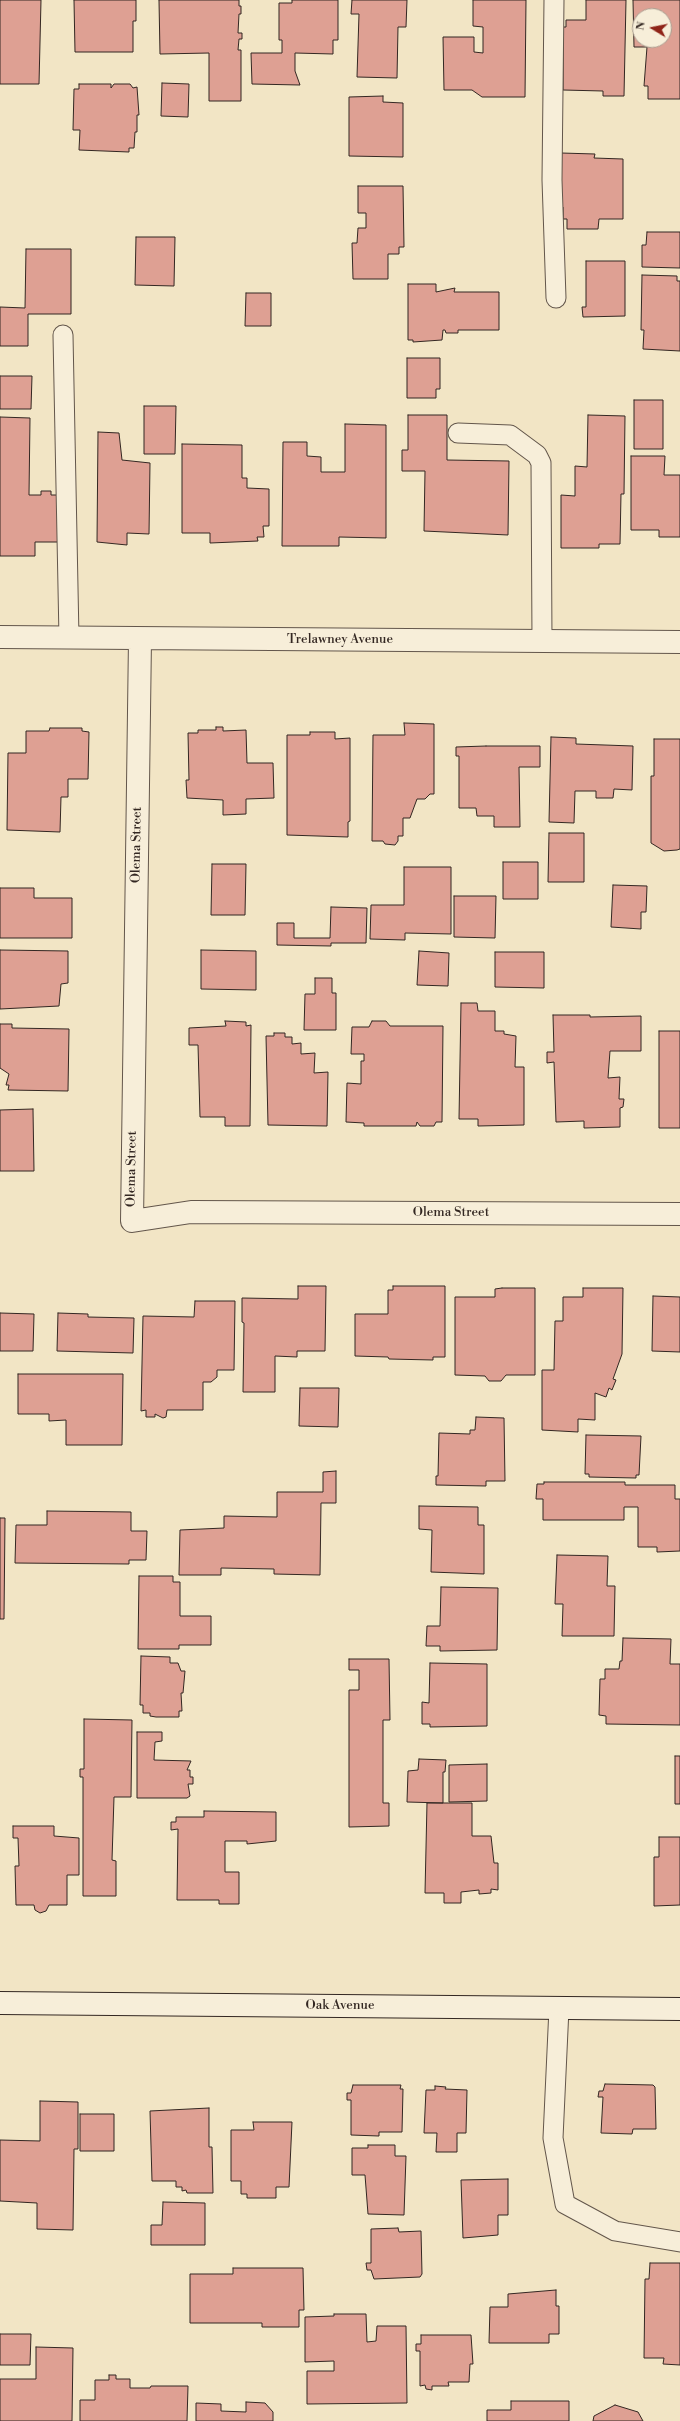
<!DOCTYPE html>
<style>
body{margin:0}
#map{position:relative;width:680px;height:2421px;overflow:hidden;background:#f2e5c5;font-family:"Libre Bodoni",serif}
canvas{display:block}
.north{position:absolute;left:632px;top:8px;width:40px;height:40px;box-sizing:border-box;background:#f7eed9;border:1px solid #a99e90;border-radius:50%;rotate:280deg;font-size:11px;font-weight:700;line-height:16px;text-align:center;color:#332722}
.north::after{content:'';display:block;margin:auto;width:14px;height:18px;background:#8f2418;clip-path:polygon(50% 0,100% 100%,50% 72%,0 100%)}
</style>
<div id="map">
<canvas width="680" height="2421"></canvas>
<div class="north">N</div>
</div>
<script>
const context = document.querySelector('canvas').getContext('2d');
context.lineJoin = 'round';
function paint(path, color) { context.fillStyle = color; context.fill(path, 'evenodd'); }
const toPath = rows => new Path2D(rows.map(r => 'M' + r).join(''));
function strokePath(path, color, width, dash) { context.strokeStyle = color; context.lineWidth = width; context.lineCap = dash ? 'butt' : 'round'; context.setLineDash(dash || []); context.stroke(path); }
function write(font, color, halo, rows, align = 'center') {
  context.font = font + ' "Libre Bodoni",serif'; context.lineWidth = 4; context.setLineDash([]); context.textBaseline = 'middle'; context.strokeStyle = halo; context.fillStyle = color; for (const [text, x, y, turn = 0] of rows) {
    context.save(); context.translate(x, y); context.rotate((+turn || 0) * Math.PI / 180); context.textAlign = isNaN(turn) ? turn : align; if (halo) context.strokeText(text, 0, 0); context.fillText(text, 0, 0); context.restore();
  }
}
const building = toPath([
 [0,0,41,0,39,84,0,84,0,0],
 [74,0,136,0,136,21,133,21,133,52,75,52,74,0],
 [159,0,239,0,239,6,241,6,241,14,239,14,238,33,242,33,242,39,239,39,238,50,241,50,241,101,209,101,209,53,160,54,159,0],
 [292,0,338,0,338,40,333,40,333,54,295,53,295,71,300,85,252,84,251,53,282,53,282,40,279,40,279,3,292,3,292,0],
 [352,0,407,0,406,27,398,27,397,78,357,77,359,14,351,14,352,0],
 [473,0,526,0,525,97,482,97,472,90,444,90,443,37,474,37,474,52,483,53,483,27,473,26,473,0],
 [586,0,626,0,624,96,603,96,603,91,563,90,563,27,566,27,566,20,586,20,586,0],
 [633,0,680,0,680,99,648,99,648,86,644,86,647,47,634,47,633,0],
 [640,16,664,16,664,40,640,40,640,16],
 [162,83,189,84,188,117,161,116,162,83],
 [79,84,111,84,111,88,114,84,130,84,133,88,137,87,139,115,137,115,137,132,135,132,134,148,129,148,129,152,79,150,80,130,73,130,74,89,79,89,79,84],
 [383,96,383,102,403,103,403,157,349,156,349,97,383,96],
 [561,153,595,154,594,158,623,159,623,219,599,219,598,229,567,229,567,219,563,219,563,207,560,207,561,153],
 [358,186,403,186,404,247,399,247,399,254,388,254,388,279,353,279,352,243,357,243,358,228,366,228,366,213,358,213,358,186],
 [647,232,680,232,680,268,642,267,642,245,646,245,647,232],
 [136,237,175,237,174,286,135,285,136,237],
 [26,249,71,249,71,314,28,314,28,346,0,346,0,307,25,308,26,249],
 [586,261,625,261,625,316,583,317,582,307,586,307,586,261],
 [642,275,677,276,677,281,680,281,680,351,643,349,644,330,641,330,642,275],
 [408,284,436,284,436,292,455,288,454,292,499,292,499,330,458,330,458,333,446,333,445,330,443,330,442,340,413,342,413,340,408,340,408,284],
 [246,293,271,293,271,326,245,326,246,293],
 [407,358,440,358,440,389,436,389,436,398,407,398,407,358],
 [0,376,32,376,31,409,0,409,0,376],
 [634,400,663,400,663,449,634,449,634,400],
 [144,406,176,406,175,454,144,454,144,406],
 [408,415,447,415,447,460,509,461,508,535,424,531,425,471,402,471,402,450,408,450,408,415],
 [588,415,625,416,624,494,621,494,620,544,599,544,599,548,561,548,561,495,575,496,575,466,587,467,588,415],
 [0,417,30,418,29,495,41,495,41,491,51,491,51,495,59,495,58,542,35,542,35,556,0,556,0,417],
 [345,424,386,425,386,538,339,537,339,546,282,546,283,442,307,442,307,456,321,457,321,472,345,472,345,424],
 [98,432,119,433,122,460,150,463,149,534,127,533,127,545,97,542,98,432],
 [182,444,242,445,242,478,247,478,247,488,269,489,269,526,263,526,264,537,257,537,258,541,210,543,210,533,182,533,182,444],
 [631,456,665,456,664,475,680,475,680,537,659,537,659,530,631,530,631,456],
 [404,723,434,724,434,794,430,794,425,799,417,799,410,818,403,818,403,836,398,836,398,841,395,845,385,844,383,841,372,841,373,735,405,735,404,723],
 [216,727,223,727,223,731,246,730,247,763,273,763,274,798,246,799,246,814,223,815,223,800,187,798,186,780,189,780,188,733,198,733,198,730,216,730,216,727],
 [50,728,82,728,82,731,89,732,88,779,68,779,68,797,61,797,60,832,7,830,8,753,26,753,26,731,49,731,50,728],
 [310,732,335,732,335,739,350,738,350,821,348,822,348,837,287,835,287,735,310,735,310,732],
 [551,737,576,738,576,744,633,746,632,790,614,789,613,798,596,798,596,791,575,791,574,823,549,822,551,737],
 [654,739,680,739,680,849,677,850,664,851,651,843,651,776,654,776,654,739],
 [486,746,540,746,540,767,519,767,520,827,494,827,494,816,477,816,476,808,459,808,459,756,456,756,456,747,486,746],
 [549,833,584,833,584,882,548,882,549,833],
 [503,862,538,862,538,899,503,899,503,862],
 [212,864,246,864,245,915,211,915,212,864],
 [404,867,451,867,451,934,405,933,405,940,370,939,371,905,404,905,404,867],
 [613,885,647,886,646,912,641,912,641,929,611,927,613,885],
 [0,888,34,888,34,898,72,898,72,938,0,938,0,888],
 [454,896,496,896,495,938,454,937,454,896],
 [331,907,367,908,366,943,331,943,331,946,277,945,277,923,294,923,294,938,330,938,331,907],
 [0,950,68,951,68,983,61,984,59,1006,0,1009,0,950],
 [201,950,256,951,256,990,201,989,201,950],
 [419,951,449,953,448,986,417,985,419,951],
 [495,952,544,952,544,988,495,987,495,952],
 [315,978,332,978,332,993,336,993,336,1030,304,1030,305,994,315,994,315,978],
 [461,1003,477,1003,478,1011,495,1011,495,1031,504,1031,504,1034,516,1036,515,1067,524,1067,524,1125,478,1126,478,1119,459,1119,461,1003],
 [553,1015,590,1015,590,1017,641,1016,641,1051,610,1051,608,1078,620,1077,619,1099,624,1099,623,1107,620,1108,620,1127,584,1128,584,1121,556,1122,554,1062,547,1063,547,1052,554,1052,553,1015],
 [225,1021,246,1022,246,1026,251,1025,250,1126,225,1126,225,1117,200,1117,198,1045,189,1045,189,1028,226,1026,225,1021],
 [372,1021,386,1021,390,1026,443,1026,442,1122,436,1122,434,1126,420,1126,417,1122,416,1126,364,1126,364,1123,346,1122,347,1083,361,1084,361,1061,364,1061,364,1054,351,1054,352,1027,369,1027,372,1021],
 [0,1024,12,1024,12,1028,69,1029,68,1091,8,1090,9,1085,6,1085,9,1074,0,1068,0,1024],
 [659,1031,680,1031,680,1128,659,1128,659,1031],
 [274,1033,285,1033,285,1037,292,1037,292,1044,301,1043,301,1054,315,1053,314,1073,328,1072,327,1126,268,1125,266,1036,274,1036,274,1033],
 [33,1109,34,1171,0,1171,0,1110,33,1109],
 [298,1286,326,1286,325,1351,297,1351,297,1357,275,1356,275,1392,243,1392,244,1323,242,1322,242,1298,298,1299,298,1286],
 [393,1286,445,1286,445,1357,433,1357,433,1360,389,1359,388,1357,355,1356,355,1314,388,1314,388,1290,393,1290,393,1286],
 [502,1288,535,1288,535,1375,506,1375,501,1381,489,1381,485,1376,455,1375,455,1297,495,1297,495,1289,502,1288],
 [583,1288,623,1288,622,1354,613,1379,616,1380,612,1390,609,1388,606,1397,595,1393,595,1420,578,1419,578,1432,542,1430,542,1370,554,1370,555,1321,563,1321,563,1297,583,1297,583,1288],
 [653,1296,680,1297,680,1352,652,1351,653,1296],
 [195,1301,235,1301,234,1370,217,1370,217,1377,211,1382,203,1382,203,1410,167,1410,166,1417,163,1418,155,1414,155,1417,146,1417,146,1410,141,1411,143,1316,194,1317,195,1301],
 [0,1313,34,1314,33,1351,0,1351,0,1313],
 [58,1313,88,1314,88,1317,134,1318,133,1353,57,1351,58,1313],
 [18,1374,123,1374,122,1445,66,1445,66,1420,49,1421,49,1414,18,1414,18,1374],
 [300,1388,339,1388,338,1427,299,1426,300,1388],
 [476,1417,504,1418,505,1481,486,1481,486,1486,436,1485,436,1476,438,1476,439,1433,470,1434,470,1430,475,1430,476,1417],
 [586,1435,641,1436,639,1475,636,1475,636,1478,589,1477,589,1474,585,1474,586,1435],
 [336,1471,336,1503,321,1503,320,1575,274,1574,274,1569,221,1568,221,1575,179,1575,180,1530,224,1528,224,1516,277,1517,277,1492,323,1492,323,1472,336,1471],
 [544,1482,625,1482,625,1485,675,1485,675,1499,680,1499,680,1551,657,1552,657,1547,638,1547,638,1507,624,1507,624,1520,543,1520,543,1499,536,1499,537,1484,544,1484,544,1482],
 [419,1506,478,1507,478,1525,484,1525,484,1574,431,1572,432,1530,419,1529,419,1506],
 [47,1511,131,1512,131,1531,147,1531,146,1560,129,1560,129,1564,15,1563,16,1525,47,1525,47,1511],
 [0,1518,5,1518,4,1619,0,1619,0,1518],
 [557,1555,608,1556,607,1586,615,1586,614,1636,562,1636,563,1604,555,1604,557,1555],
 [139,1576,173,1576,173,1582,180,1582,180,1616,211,1616,211,1645,179,1645,179,1649,138,1649,139,1576],
 [441,1587,498,1588,497,1650,440,1651,440,1646,426,1646,427,1626,440,1626,441,1587],
 [623,1638,671,1639,670,1664,680,1664,680,1725,606,1724,606,1716,599,1715,600,1679,605,1679,605,1669,619,1669,620,1661,622,1661,623,1638],
 [141,1656,170,1657,170,1663,178,1663,181,1671,185,1671,183,1693,181,1693,182,1711,179,1711,179,1717,156,1717,150,1716,150,1713,143,1713,143,1705,140,1705,141,1656],
 [349,1659,389,1659,390,1720,383,1720,383,1803,389,1803,389,1826,349,1827,349,1690,359,1690,359,1670,349,1670,349,1659],
 [430,1663,487,1664,487,1726,430,1727,430,1724,422,1724,422,1702,429,1703,430,1663],
 [84,1719,132,1720,131,1797,114,1797,112,1860,116,1861,116,1896,83,1896,83,1777,80,1777,80,1769,84,1769,84,1719],
 [137,1732,162,1732,162,1741,155,1742,154,1760,191,1761,187,1770,190,1770,190,1777,193,1777,193,1784,188,1784,190,1796,187,1798,137,1798,137,1732],
 [675,1756,680,1756,680,1804,675,1804,675,1756],
 [419,1759,446,1760,445,1772,443,1772,443,1803,407,1802,408,1771,418,1770,419,1759],
 [487,1764,487,1801,449,1802,449,1765,487,1764],
 [427,1803,472,1803,472,1836,491,1836,494,1863,498,1863,498,1890,491,1889,491,1893,479,1894,479,1890,461,1892,461,1903,444,1903,444,1893,425,1893,427,1803],
 [204,1811,276,1812,276,1841,247,1844,247,1841,225,1841,225,1872,239,1872,239,1904,219,1904,219,1900,177,1900,178,1829,171,1830,171,1822,176,1822,176,1817,204,1817,204,1811],
 [13,1826,54,1826,54,1836,79,1838,79,1875,67,1875,67,1905,49,1905,46,1911,40,1913,35,1910,34,1905,16,1905,15,1866,19,1866,18,1838,13,1838,13,1826],
 [659,1837,680,1837,680,1905,654,1906,654,1857,659,1857,659,1837],
 [605,2084,653,2085,655,2087,656,2129,633,2129,632,2134,601,2133,603,2097,598,2097,599,2091,603,2091,605,2084],
 [353,2085,401,2085,400,2089,403,2089,402,2132,379,2132,379,2136,351,2135,351,2100,347,2100,347,2093,351,2093,353,2085],
 [435,2086,446,2087,445,2089,467,2090,466,2133,457,2133,457,2152,436,2152,437,2133,424,2133,426,2090,435,2090,435,2086],
 [40,2101,78,2102,78,2149,74,2149,73,2230,37,2229,37,2203,0,2201,0,2140,40,2141,40,2101],
 [209,2108,209,2147,212,2147,213,2193,187,2193,186,2190,182,2191,182,2187,176,2187,176,2181,152,2181,150,2111,209,2108],
 [80,2114,114,2114,114,2151,80,2151,80,2114],
 [253,2122,292,2122,289,2187,276,2187,276,2198,247,2198,247,2194,241,2194,241,2181,231,2181,231,2130,254,2130,253,2122],
 [368,2145,395,2145,395,2156,406,2156,404,2215,368,2214,365,2175,352,2175,352,2148,368,2148,368,2145],
 [508,2179,508,2215,498,2215,498,2235,463,2238,461,2180,508,2179],
 [163,2202,205,2203,205,2245,151,2245,151,2225,162,2225,163,2202],
 [398,2228,399,2232,421,2231,422,2274,420,2277,374,2279,371,2270,367,2270,366,2263,371,2263,371,2229,398,2228],
 [650,2263,680,2263,680,2365,663,2364,664,2358,644,2358,645,2279,649,2279,650,2263],
 [233,2268,303,2268,304,2310,299,2310,299,2327,262,2327,262,2323,190,2323,190,2274,233,2274,233,2268],
 [556,2290,556,2306,559,2306,559,2334,549,2334,549,2343,489,2343,490,2307,508,2307,508,2294,556,2290],
 [334,2314,366,2314,367,2342,376,2341,377,2326,406,2326,407,2403,307,2404,307,2371,334,2371,334,2361,305,2362,305,2317,334,2316,334,2314],
 [0,2334,31,2334,30,2365,0,2365,0,2334],
 [421,2335,471,2335,473,2364,470,2364,469,2382,448,2382,449,2386,432,2386,432,2390,426,2389,425,2385,420,2386,420,2351,416,2351,416,2344,421,2344,421,2335],
 [36,2347,73,2348,72,2421,0,2421,0,2379,36,2379,36,2347],
 [109,2375,116,2375,116,2379,130,2379,130,2388,150,2388,151,2386,188,2386,187,2421,80,2421,80,2400,95,2400,95,2380,109,2380,109,2375],
 [511,2401,569,2401,569,2421,487,2421,487,2410,511,2410,511,2401],
 [246,2402,265,2403,273,2412,273,2421,196,2421,196,2403,221,2404,221,2411,246,2412,246,2402],
 [615,2405,638,2412,643,2421,593,2421,594,2416,615,2405]
]);
const lane = toPath([
 [554,0,552,180,556,298],
 [63,335,69,638],
 [458,433,510,435,537,455,541,463,542,641],
 [559,2008,553,2138,565,2204,615,2231,680,2242]
]);
const street = toPath([
 [0,637,680,642],
 [140,639,132,1221,191,1212,680,1214]
]);
const secondary = toPath([
 [0,2003,680,2009]
]);
const streetNames = [
 ["Trelawney Avenue",340,640],
 ["Olema Street",137,845,-89],
 ["Olema Street",132,1169,-89],
 ["Olema Street",451,1213],
 ["Oak Avenue",340,2006]
];
paint(building, '#dea093');
strokePath(building, '#332722', 1);
strokePath(lane, '#63564b', 21);
strokePath(street, '#63564b', 24);
strokePath(secondary, '#332722', 24);
strokePath(lane, '#f7eed9', 19);
strokePath(street, '#f7eed9', 22);
strokePath(secondary, '#f7eed9', 22);
write('13px', '#332722', '#f7eed9', streetNames);
</script>
